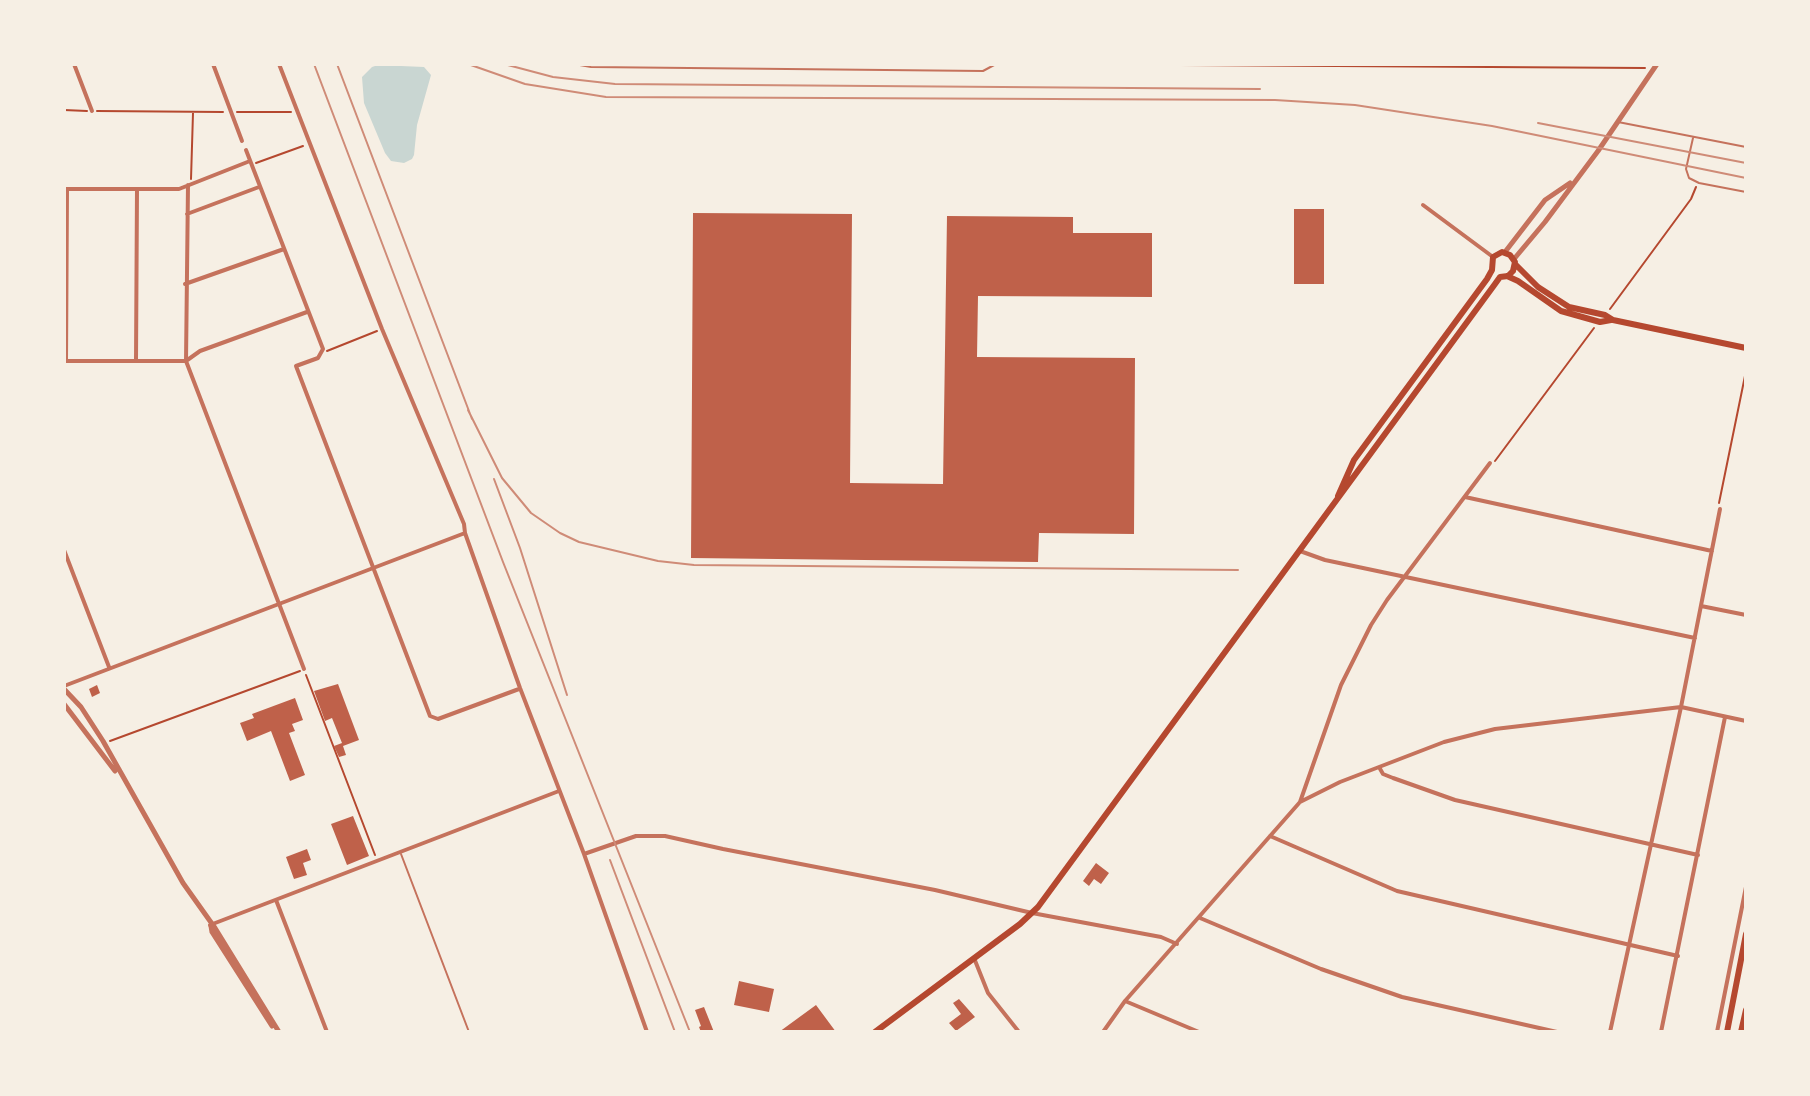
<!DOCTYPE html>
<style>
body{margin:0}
#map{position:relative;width:1810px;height:1096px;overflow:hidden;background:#f6efe4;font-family:Raleway,sans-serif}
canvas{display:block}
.frame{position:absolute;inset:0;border:66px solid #f6efe4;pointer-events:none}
</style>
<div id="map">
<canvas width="1810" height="1096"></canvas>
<div class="frame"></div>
</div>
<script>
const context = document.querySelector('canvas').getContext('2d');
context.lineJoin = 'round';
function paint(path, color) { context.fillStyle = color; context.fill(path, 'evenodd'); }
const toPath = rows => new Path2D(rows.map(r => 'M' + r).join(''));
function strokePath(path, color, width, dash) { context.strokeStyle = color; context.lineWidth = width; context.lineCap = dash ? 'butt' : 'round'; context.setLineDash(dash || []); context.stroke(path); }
const water = toPath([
 [378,65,424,67,431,75,417,125,414,155,412,159,404,163,391,161,385,153,364,103,362,77,372,67]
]);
const building = toPath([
 [1294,209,1324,209,1324,284,1294,284],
 [693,213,852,214,850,483,943,484,947,216,1073,217,1073,233,1152,233,1152,297,978,296,977,357,1135,358,1134,534,1039,533,1038,562,691,558],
 [338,684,359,740,343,746,346,755,339,757,334,746,342,743,332,718,325,721,314,691],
 [97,685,100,693,92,697,89,689],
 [295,698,303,720,292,724,295,731,289,733,305,775,290,781,271,731,247,741,240,723,254,718,252,714],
 [353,816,369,856,347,865,331,824],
 [307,849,311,860,303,863,307,875,294,879,286,857],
 [1096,863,1109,873,1101,884,1094,879,1089,886,1083,881],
 [739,981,774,989,769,1012,734,1005],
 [959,999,975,1017,956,1031,949,1023,961,1014,953,1003],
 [816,1005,836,1032,779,1032],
 [704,1007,714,1032,701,1032,699,1027,701,1026,695,1010]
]);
const path = toPath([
 [1026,64,1645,68],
 [64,110,87,111],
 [97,111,223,112],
 [237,112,291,112],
 [256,163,303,146],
 [191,179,193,113],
 [1610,309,1691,199,1696,187],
 [327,351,377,331],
 [1495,461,1594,328],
 [1719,503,1746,371],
 [306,675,375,855],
 [110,741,300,671]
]);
const service = toPath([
 [574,64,591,67,983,71,996,64],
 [1618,122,1746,147],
 [1693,138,1686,169,1689,178,1699,183,1746,192],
 [401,854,469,1032]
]);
const minor = toPath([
 [74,64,92,111],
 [213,64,242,141],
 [279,64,382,329,464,524,465,533,520,688,584,854,647,1032],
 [246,150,323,349,318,358,296,366,430,716,438,719,519,689],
 [188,185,186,361,304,669],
 [64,189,179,189,250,161],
 [1423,205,1493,257],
 [187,214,259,187],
 [185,284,284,249],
 [64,361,186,361,200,351,307,312],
 [66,361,67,189],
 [136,361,137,189],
 [1465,497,1712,551],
 [64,550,109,667],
 [1300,551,1325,560,1695,638],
 [1701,606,1746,615],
 [64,686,465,533],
 [1379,767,1383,774,1393,778,1455,800,1698,855],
 [1300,802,1341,685,1371,625,1387,600,1490,463],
 [1270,836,1397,891,1678,956],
 [584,854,636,836,665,836,723,849,935,890,1032,913,1161,937,1177,944],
 [276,900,327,1032],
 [1200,918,1321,969,1402,997,1557,1032],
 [210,925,559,791],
 [974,958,988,993,1019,1032],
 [1125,1001,1199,1032],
 [1103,1032,1125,1001,1300,802,1340,782,1444,742,1495,729,1681,707,1746,721],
 [1610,1032,1681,707,1720,509],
 [1661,1032,1725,717],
 [1717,1032,1746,887]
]);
const tertiary = toPath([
 [1505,252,1545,200,1570,183],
 [1514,259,1545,222,1598,151,1657,64],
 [64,689,81,707,103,741,183,883,215,928,279,1032],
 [64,704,115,771],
 [211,926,212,932,272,1026]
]);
const secondary = toPath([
 [1515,264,1538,287,1569,307,1605,315,1613,320,1746,348],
 [1507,276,1518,281,1561,311,1600,322,1611,320],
 [875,1032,1020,924,1038,907,1495,284,1500,277,1508,276,1513,271,1515,262,1510,255,1502,252,1493,257,1492,270,1487,279,1354,460,1338,496]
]);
const primary = toPath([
 [1727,1032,1746,934],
 [1741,1032,1746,1010]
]);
const rail = toPath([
 [314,64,503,562,690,1032],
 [337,64,472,419],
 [468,64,525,84,606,97,1275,100,1355,105,1492,126,1746,178],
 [504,64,553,77,615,84,1260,89],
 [1538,123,1746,163],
 [468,410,502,478,531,513,560,533,579,542,658,561,694,565,1238,570],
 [494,479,520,548,567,695],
 [610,860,675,1032]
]);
paint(water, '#c9d6d2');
paint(building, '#bf614a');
strokePath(path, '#b5482f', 2);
strokePath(service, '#c5725c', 2);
strokePath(minor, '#c5725c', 4);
strokePath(tertiary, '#c5725c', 5);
strokePath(secondary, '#b5482f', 6);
strokePath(primary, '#b5482f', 6);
strokePath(rail, '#cf8b77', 2);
</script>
